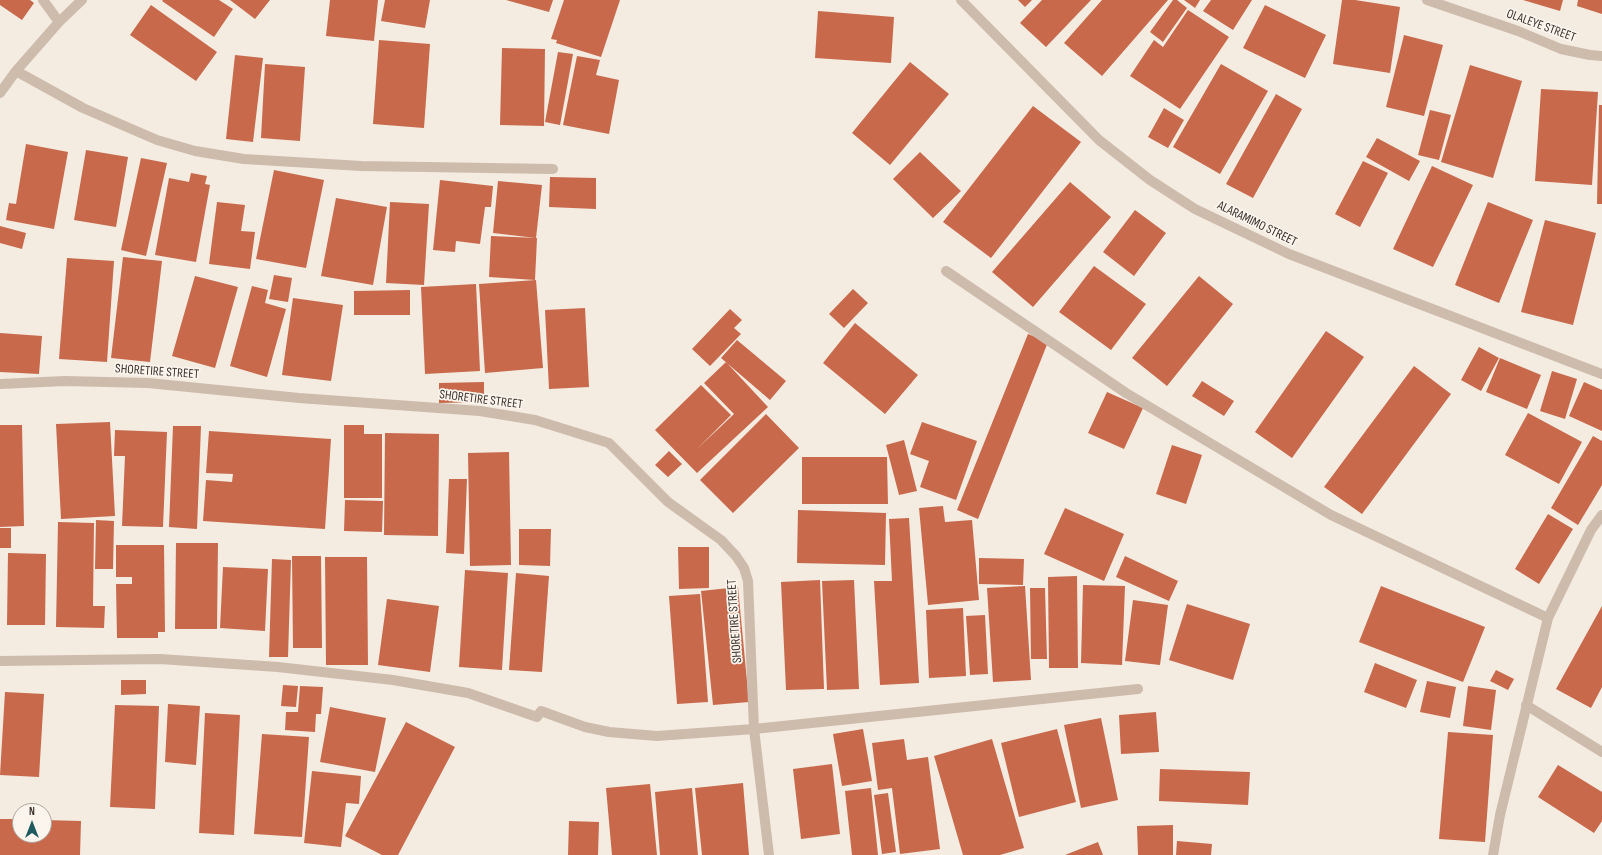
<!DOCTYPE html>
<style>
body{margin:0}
#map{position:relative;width:1602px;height:855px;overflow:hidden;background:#f4ebe1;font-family:"Sofia Sans Condensed",sans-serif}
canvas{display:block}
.north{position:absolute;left:12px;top:803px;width:40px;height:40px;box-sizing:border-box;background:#fbf5ee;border:1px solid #aea6a0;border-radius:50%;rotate:0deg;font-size:11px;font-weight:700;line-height:16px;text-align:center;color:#3b302b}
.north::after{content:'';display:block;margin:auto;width:14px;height:18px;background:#1f5a5e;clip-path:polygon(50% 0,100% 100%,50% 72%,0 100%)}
</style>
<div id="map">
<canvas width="1602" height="855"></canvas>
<div class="north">N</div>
</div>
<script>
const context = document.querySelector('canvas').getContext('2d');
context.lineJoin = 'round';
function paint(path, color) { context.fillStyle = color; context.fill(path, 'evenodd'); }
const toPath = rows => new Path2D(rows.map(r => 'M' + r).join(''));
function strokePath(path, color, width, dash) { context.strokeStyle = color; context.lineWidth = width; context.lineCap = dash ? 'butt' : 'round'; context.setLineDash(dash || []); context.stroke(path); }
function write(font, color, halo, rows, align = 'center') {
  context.font = font + ' "Sofia Sans Condensed",sans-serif'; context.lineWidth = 3.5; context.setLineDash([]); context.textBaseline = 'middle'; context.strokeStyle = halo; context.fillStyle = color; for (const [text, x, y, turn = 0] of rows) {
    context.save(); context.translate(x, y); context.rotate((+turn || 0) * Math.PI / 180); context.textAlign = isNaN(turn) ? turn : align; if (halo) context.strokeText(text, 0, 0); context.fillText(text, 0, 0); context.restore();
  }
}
const building = toPath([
 [0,0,30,0,34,3,22,20,0,5],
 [163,0,219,0,233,9,214,37,162,1],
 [230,0,270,0,255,19],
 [330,0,378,0,374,41,326,36],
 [385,0,430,0,425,28,381,21],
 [506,0,553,0,549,12],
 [564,0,620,0,601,57,556,43,557,40,551,39],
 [1018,0,1032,0,1025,7],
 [1042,0,1091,0,1046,47,1020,23],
 [1102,0,1168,0,1102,76,1064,43],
 [1173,0,1177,0,1187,8,1163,42,1150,32],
 [1184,0,1200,0,1195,8],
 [1211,0,1252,0,1233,30,1203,11],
 [1342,0,1355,0,1400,7,1390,73,1333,64],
 [1523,0,1563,0,1560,11],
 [1578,0,1602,0,1602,14,1577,6],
 [151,5,217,52,196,81,130,35],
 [1265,5,1326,35,1305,78,1243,48],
 [1188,10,1229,37,1180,109,1130,76,1154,40,1163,47],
 [818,11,894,17,891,63,815,58],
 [1404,35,1443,45,1424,116,1386,107],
 [379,40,430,44,424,128,373,124],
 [502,48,545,49,544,126,500,125],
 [558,52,573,54,560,125,545,122],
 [235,55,263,58,253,142,226,139],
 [577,56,600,60,596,75,619,80,609,134,563,125],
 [910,62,949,94,890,165,852,133],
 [265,64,305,67,300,141,261,138],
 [1221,64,1268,91,1220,174,1173,147],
 [1470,65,1522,81,1493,178,1441,162],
 [1541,89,1598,92,1592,185,1535,181],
 [1276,94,1302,109,1253,198,1226,184],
 [1599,105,1602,105,1602,204,1597,204],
 [1033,106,1081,142,991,258,943,222],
 [1164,108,1184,120,1168,148,1148,137],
 [1430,110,1451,115,1439,160,1418,155],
 [1377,138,1420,161,1409,181,1366,157],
 [26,144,68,152,54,229,6,220,9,203,16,204],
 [86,150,128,157,116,227,74,220],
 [920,152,961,191,933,218,893,179],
 [141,158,167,163,146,256,121,250],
 [1363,161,1388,173,1360,227,1335,214],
 [1432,166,1473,185,1433,267,1393,249],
 [274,170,324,180,306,268,256,259],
 [191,173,207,176,205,184,210,185,196,262,155,255,169,178,189,182],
 [550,177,596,178,596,209,549,207],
 [440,180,493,186,491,207,485,207,480,244,456,241,455,252,433,250],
 [498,181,542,185,536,238,493,233],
 [1070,182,1111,217,1033,307,992,272],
 [336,198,387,207,373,285,321,276],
 [217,202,245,205,241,231,255,232,250,269,209,264],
 [390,202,429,204,424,285,386,283],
 [1488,202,1533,220,1499,303,1455,285],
 [1135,210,1166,233,1134,276,1103,252],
 [1545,220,1596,233,1573,325,1521,312],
 [0,226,26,233,22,249,0,243],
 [491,236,537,238,535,280,489,277],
 [123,257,162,261,150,362,111,358],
 [67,258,114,261,107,362,59,359],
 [1094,266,1146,304,1111,350,1059,312],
 [274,275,292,278,288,302,269,299],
 [195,276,238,287,215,368,172,356],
 [1199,276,1233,304,1167,386,1132,358],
 [536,280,543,368,485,373,479,284],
 [476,284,480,371,425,374,421,287],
 [252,286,268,290,265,303,286,309,267,377,230,366],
 [853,289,868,303,844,328,829,314],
 [410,290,410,315,354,315,354,291],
 [293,298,343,305,331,381,282,375],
 [585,308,589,387,549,389,545,310],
 [730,309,742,320,734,328,741,334,710,366,692,349],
 [855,323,918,375,885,414,823,363],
 [1326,331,1364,357,1292,458,1255,432],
 [0,333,42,336,39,374,0,372],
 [1028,334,1048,342,978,519,957,510],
 [737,340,786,381,770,400,721,358],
 [1479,347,1499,358,1481,391,1461,380],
 [1500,358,1541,375,1527,409,1486,392],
 [726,362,768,407,697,473,655,430,701,385,731,415,697,449,734,414,704,383],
 [1414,366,1451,394,1362,514,1324,487],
 [1552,371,1577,379,1565,419,1540,411],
 [1202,381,1234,401,1224,416,1192,396],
 [484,382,484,402,439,403,439,383],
 [1584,382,1602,390,1602,431,1569,416],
 [1107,392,1143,408,1124,449,1088,433],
 [1528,413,1582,442,1559,484,1505,455],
 [766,414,799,448,733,513,700,480],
 [110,422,115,516,61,519,56,424],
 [922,422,977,441,956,500,920,487,929,461,910,454],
 [0,425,22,425,24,526,0,527],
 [344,425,364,425,364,434,382,434,382,498,344,498],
 [173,426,201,426,197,529,169,527],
 [115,430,167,432,163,527,122,526,125,456,114,456],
 [209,431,331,439,325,529,203,521,206,480,232,482,233,474,206,473],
 [385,433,439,434,438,536,384,535],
 [1593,436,1602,441,1602,485,1578,525,1551,508],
 [904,440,917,491,899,495,886,445],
 [1172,445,1202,455,1186,504,1156,494],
 [669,451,682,464,668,477,655,465],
 [509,452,511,565,470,566,468,453],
 [802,457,887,457,888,504,802,504],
 [449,479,467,479,464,554,446,553],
 [345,500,383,501,382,532,344,531],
 [943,506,945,522,972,520,979,600,928,605,919,508],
 [1065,508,1124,534,1104,581,1044,554],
 [798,510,886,513,885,565,797,563],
 [1548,514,1573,529,1539,584,1515,569],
 [909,518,919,683,880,685,874,581,892,581,889,519],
 [96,520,114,521,113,569,95,569],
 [58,522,94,523,93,606,105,606,104,628,56,627],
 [0,528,11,528,11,548,0,548],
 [519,529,551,529,550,566,519,565],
 [176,543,218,543,217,629,175,629],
 [116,545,164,545,165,632,158,632,158,638,117,638,116,584,132,584,132,577,116,577],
 [678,547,709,547,709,588,679,589],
 [8,553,46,554,45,625,7,625],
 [292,556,321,556,322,648,293,648],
 [1125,556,1178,581,1169,601,1116,577],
 [325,557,367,557,368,665,326,665],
 [979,558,1024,559,1023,585,979,584],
 [272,559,291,560,288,657,269,657],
 [223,567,268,569,265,631,220,628],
 [465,570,508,573,502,670,459,667],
 [516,573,549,576,542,672,509,670],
 [1077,576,1078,668,1049,668,1048,577],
 [820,580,824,689,786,690,781,582],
 [854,580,859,689,827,690,822,581],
 [1083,585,1125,586,1122,665,1081,663],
 [1025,586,1031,680,993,682,987,588],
 [1381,586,1485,627,1463,682,1359,642],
 [738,587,749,702,713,705,701,591],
 [1030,588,1045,588,1047,659,1031,659],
 [700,594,708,702,677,704,669,596],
 [387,599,439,606,430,672,378,665],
 [1133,600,1168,605,1160,665,1125,661],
 [1187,604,1250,624,1233,680,1169,660],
 [1602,606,1602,687,1591,708,1556,689],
 [963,608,966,676,929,678,926,610],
 [985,615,988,674,970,675,966,616],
 [1375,663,1417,680,1406,708,1364,692],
 [1496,670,1514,679,1508,690,1490,681],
 [121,680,146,680,146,694,121,695],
 [1427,681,1456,687,1450,718,1420,712],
 [283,685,298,686,296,707,281,706],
 [300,686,323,687,321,714,316,714,315,732,285,730,286,712,298,712],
 [1468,686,1496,690,1491,730,1463,726],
 [5,692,44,694,39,777,0,775],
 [168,704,200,706,196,765,165,762],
 [115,705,159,706,155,809,110,807],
 [330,707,386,718,375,772,320,762],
 [1156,712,1159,752,1121,754,1119,715],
 [205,713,240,715,234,835,199,833],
 [1101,718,1118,800,1081,808,1064,725],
 [406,722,455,747,398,855,382,855,345,836],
 [863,729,872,781,842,786,833,734],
 [1057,729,1076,802,1019,817,1001,743],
 [1448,732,1493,735,1485,842,1439,839],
 [262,734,309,737,302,837,254,834],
 [904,739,907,760,928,757,940,849,900,854,892,788,878,790,872,743],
 [992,739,1024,848,1000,855,963,855,934,756],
 [832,764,840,834,801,839,793,769],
 [1558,765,1602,792,1602,821,1594,833,1538,797],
 [1160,769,1250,772,1248,805,1159,801],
 [312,771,361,776,359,804,346,803,341,847,304,843],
 [743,783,749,855,702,855,695,788],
 [650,784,657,855,612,855,606,788],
 [692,788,698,855,660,855,655,792],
 [871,788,878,855,852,855,845,791],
 [888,793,896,852,882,854,874,795],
 [0,819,20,819,20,835,44,835,44,820,81,821,80,855,0,855],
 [569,821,599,822,598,855,568,855],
 [1173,825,1173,855,1138,855,1137,826],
 [1177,841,1212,844,1211,855,1176,855],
 [1098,842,1103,855,1065,855]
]);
const street = toPath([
 [43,0,59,22],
 [961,0,1099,140,1150,180,1195,209,1289,254,1602,374],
 [1427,0,1518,31,1561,49,1590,55,1602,56],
 [16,71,83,108,157,140,195,151,244,159,361,166,553,169],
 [0,93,16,71,59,22,82,0],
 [946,271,1126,393,1331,515,1548,618],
 [0,384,65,381,148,383,299,398,480,411,535,420,609,443,668,502,721,540,736,556,744,568,748,581,754,729,769,855],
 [0,661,160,659,278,667,393,680,468,693,537,717,541,711,585,727,609,732,657,736,754,729,1138,689],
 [1526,705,1602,752],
 [1493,855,1500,815,1548,618,1591,530,1602,515]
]);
const streetNames = [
 ["OLALEYE STREET",1541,26,20],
 ["ALARAMIMO STREET",1257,224,26],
 ["SHORETIRE STREET",157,372,4],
 ["SHORETIRE STREET",481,400,7],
 ["SHORETIRE STREET",735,621,-94]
];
paint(building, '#c8694b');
strokePath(street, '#cdbbac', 10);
write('13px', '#3b302b', '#fbf5ee', streetNames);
</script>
